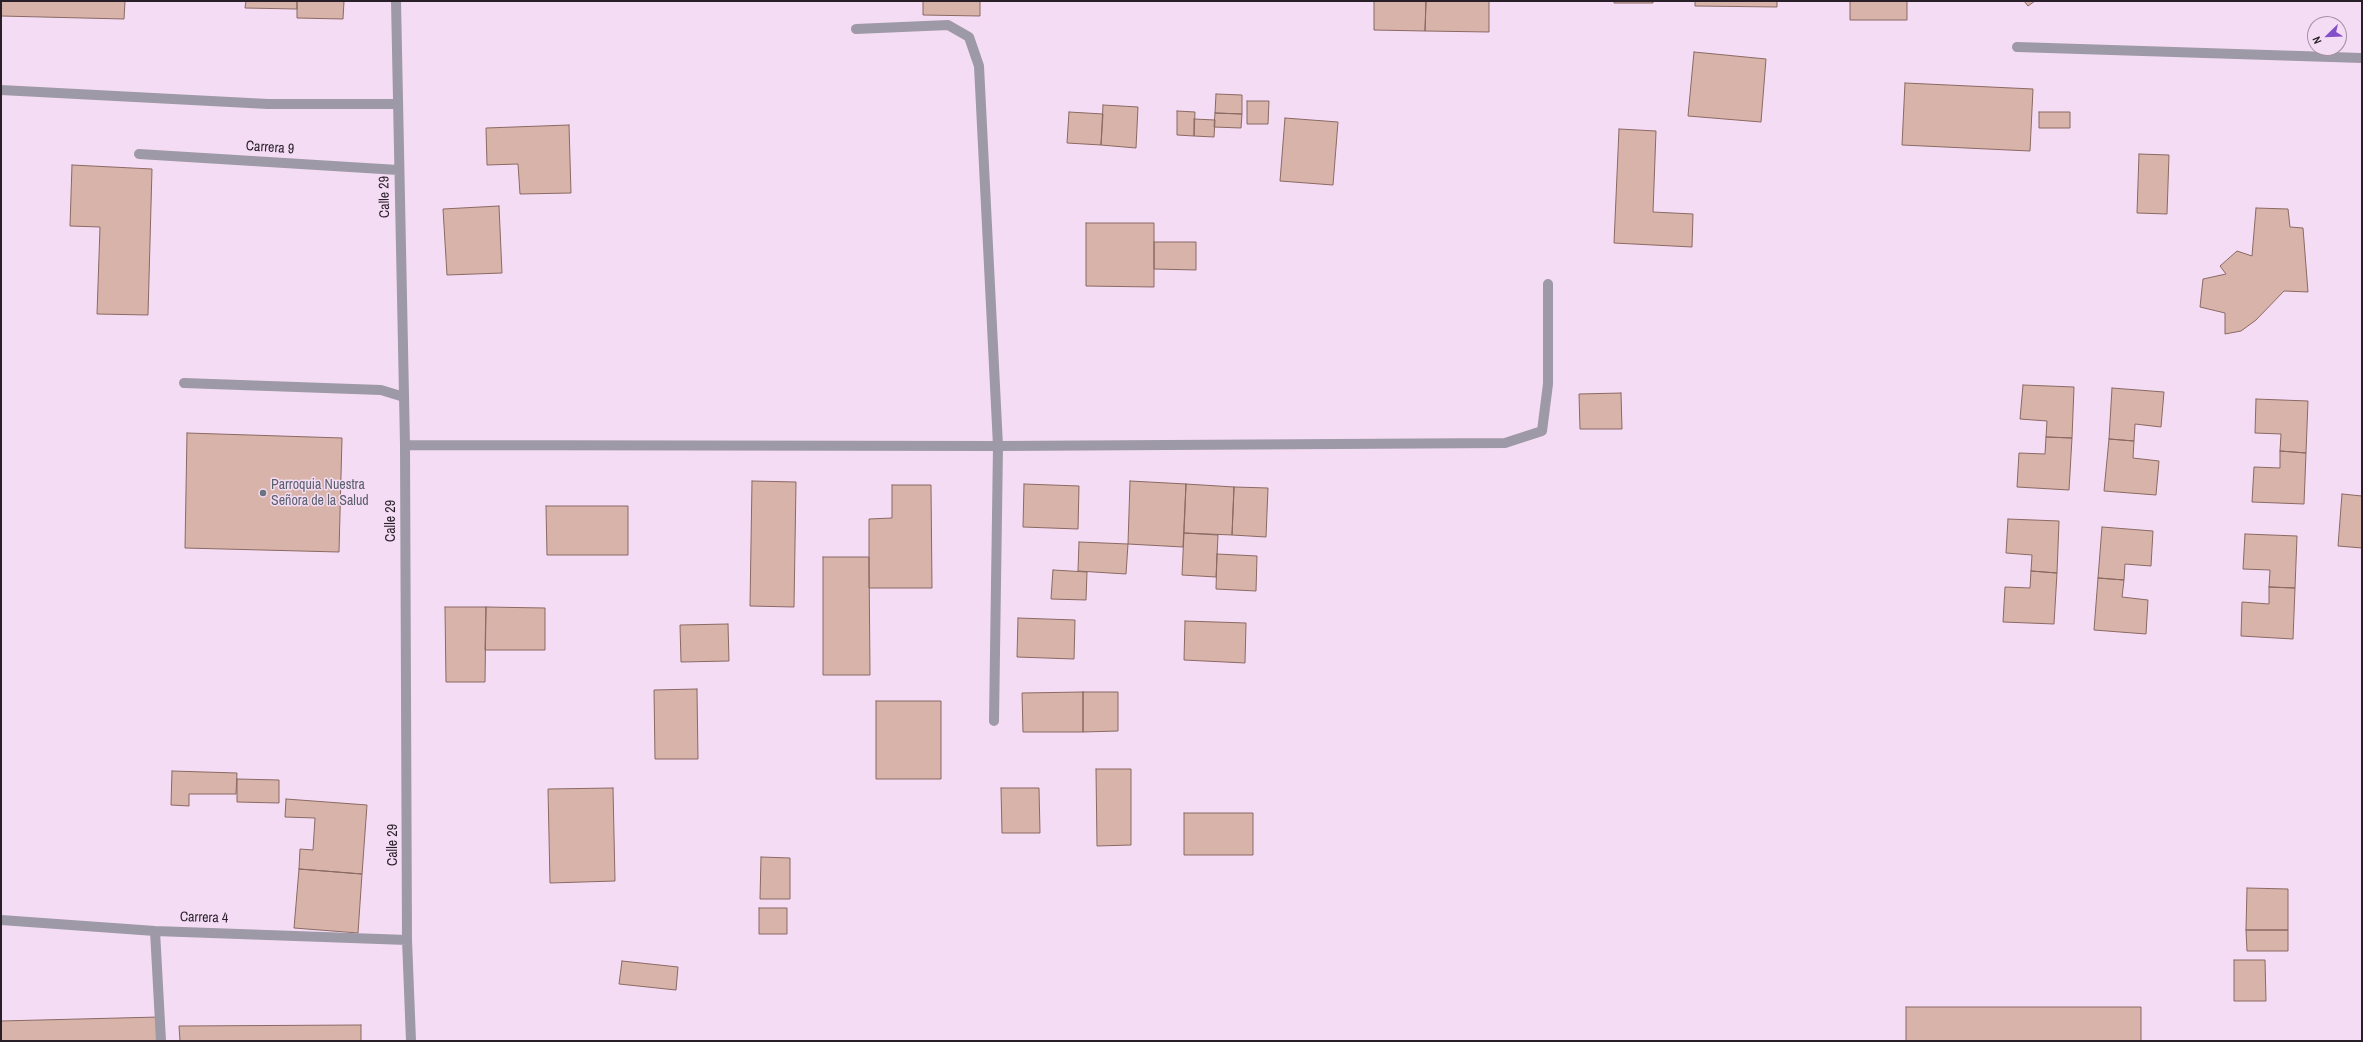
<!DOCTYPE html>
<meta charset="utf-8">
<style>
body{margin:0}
#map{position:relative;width:2363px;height:1042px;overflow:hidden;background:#f5dcf5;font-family:"Archivo Narrow",sans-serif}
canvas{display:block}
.frame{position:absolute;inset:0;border:2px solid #281f28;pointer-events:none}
.north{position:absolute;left:2307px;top:16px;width:40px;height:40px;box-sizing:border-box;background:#f5dcf5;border:1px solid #a390a3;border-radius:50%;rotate:247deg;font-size:11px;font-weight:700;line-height:16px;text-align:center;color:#281f28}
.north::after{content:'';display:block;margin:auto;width:14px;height:18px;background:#8350c8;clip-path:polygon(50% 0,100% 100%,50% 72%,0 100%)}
</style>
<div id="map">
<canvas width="2363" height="1042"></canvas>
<div class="frame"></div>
<div class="north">N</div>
</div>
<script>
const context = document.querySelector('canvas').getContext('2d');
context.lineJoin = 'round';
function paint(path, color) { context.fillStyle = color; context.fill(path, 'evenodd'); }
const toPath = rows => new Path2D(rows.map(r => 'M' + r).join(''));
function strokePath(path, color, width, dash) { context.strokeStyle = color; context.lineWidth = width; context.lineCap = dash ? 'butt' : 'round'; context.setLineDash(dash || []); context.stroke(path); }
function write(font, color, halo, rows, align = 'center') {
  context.font = font + ' "Archivo Narrow",sans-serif'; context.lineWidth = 3; context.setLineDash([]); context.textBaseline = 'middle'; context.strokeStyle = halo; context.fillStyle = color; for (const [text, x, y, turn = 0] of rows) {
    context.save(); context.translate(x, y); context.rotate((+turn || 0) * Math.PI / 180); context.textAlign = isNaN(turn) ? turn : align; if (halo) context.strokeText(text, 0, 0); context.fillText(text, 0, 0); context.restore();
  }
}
const building = toPath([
 [1,1,125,1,124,19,1,16,1,1],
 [246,1,297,1,297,9,245,8,246,1],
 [297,1,344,1,343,19,297,18,297,1],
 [923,1,980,1,980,16,923,15,923,1],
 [1374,1,1426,1,1425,31,1374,30,1374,1],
 [1426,1,1489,1,1489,32,1425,31,1426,1],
 [1614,1,1653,1,1653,3,1614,3,1614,1],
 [1695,1,1777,1,1777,7,1695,6,1695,1],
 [1850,1,1907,1,1907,20,1850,20,1850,1],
 [2024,1,2035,1,2028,6,2024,1],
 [1694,52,1766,59,1761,122,1688,116,1694,52],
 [1905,83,2033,89,2030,151,1902,145,1905,83],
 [1216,94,1242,95,1242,114,1215,113,1216,94],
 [1247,101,1269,101,1268,124,1247,124,1247,101],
 [1103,105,1138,107,1136,148,1101,145,1103,105],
 [1177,111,1195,112,1194,136,1177,135,1177,111],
 [1069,112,1103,114,1101,145,1067,143,1069,112],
 [2039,112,2070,112,2070,128,2039,128,2039,112],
 [1215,113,1242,114,1241,128,1214,127,1215,113],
 [1285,118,1338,122,1333,185,1280,181,1285,118],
 [1194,119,1215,120,1214,137,1194,136,1194,119],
 [569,125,571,193,520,194,518,164,487,165,486,128,569,125],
 [1619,129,1656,131,1653,212,1693,214,1692,247,1614,243,1619,129],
 [2139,154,2169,155,2167,214,2137,213,2139,154],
 [72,165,152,169,148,315,97,314,100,227,70,226,72,165],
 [499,206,502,273,447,275,443,209,499,206],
 [2256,208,2288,209,2290,227,2303,228,2308,292,2284,291,2256,320,2241,331,2225,334,2225,313,2200,307,2203,279,2226,274,2220,266,2237,251,2252,256,2256,208],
 [1086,223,1154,223,1154,287,1086,286,1086,223],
 [1154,242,1196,242,1196,270,1154,269,1154,242],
 [2023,385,2074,387,2072,438,2046,437,2047,421,2020,419,2023,385],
 [2112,388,2164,392,2161,427,2135,424,2134,441,2109,439,2112,388],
 [1621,393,1622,429,1580,429,1579,394,1621,393],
 [2256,399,2308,401,2306,453,2280,451,2281,434,2255,433,2256,399],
 [187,433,342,438,339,552,185,548,187,433],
 [2046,437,2072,438,2069,490,2017,487,2019,453,2045,454,2046,437],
 [2109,439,2134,441,2133,458,2159,461,2156,495,2104,491,2109,439],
 [2280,451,2306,453,2304,504,2252,502,2254,467,2280,468,2280,451],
 [752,481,796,482,794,607,750,606,752,481],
 [1130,481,1186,484,1183,547,1128,544,1130,481],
 [1024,484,1079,486,1078,529,1023,527,1024,484],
 [1186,484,1234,487,1232,535,1184,533,1186,484],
 [892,485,931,485,932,588,869,588,869,519,892,518,892,485],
 [1234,487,1268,488,1266,537,1232,535,1234,487],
 [2342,494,2362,496,2362,548,2338,546,2342,494],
 [546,506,628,506,628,555,547,555,546,506],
 [2008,519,2059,521,2057,573,2031,571,2032,555,2006,553,2008,519],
 [2102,527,2153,531,2151,566,2125,564,2124,580,2098,578,2102,527],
 [1184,533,1218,535,1216,577,1182,575,1184,533],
 [2245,534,2297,536,2295,588,2269,587,2270,570,2243,569,2245,534],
 [1079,542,1128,544,1126,574,1078,571,1079,542],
 [1217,554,1257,556,1256,591,1216,589,1217,554],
 [823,557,869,557,870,675,823,675,823,557],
 [1053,570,1087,572,1086,600,1051,599,1053,570],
 [2031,571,2057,573,2054,624,2003,622,2005,587,2030,588,2031,571],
 [2098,578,2124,580,2122,597,2148,600,2146,634,2094,630,2098,578],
 [2269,587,2295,588,2293,639,2241,636,2242,602,2269,604,2269,587],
 [445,607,486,607,485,682,446,682,445,607],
 [486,607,545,608,545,650,485,650,486,607],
 [1018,618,1075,620,1074,659,1017,657,1018,618],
 [1185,621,1246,623,1245,663,1184,660,1185,621],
 [728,624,729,661,681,662,680,625,728,624],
 [697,689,698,759,655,759,654,690,697,689],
 [1083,692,1118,692,1118,731,1083,732,1083,692],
 [1083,692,1083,732,1023,732,1022,693,1083,692],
 [876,701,941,701,941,779,876,779,876,701],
 [1096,769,1131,769,1131,845,1097,846,1096,769],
 [172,771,237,773,236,794,189,794,189,806,171,805,172,771],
 [237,779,279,780,279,803,237,802,237,779],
 [613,788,615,881,550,883,548,789,613,788],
 [1001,788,1039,788,1040,833,1002,833,1001,788],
 [286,799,367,805,362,874,299,869,300,849,313,850,315,818,285,817,286,799],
 [1184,813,1253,813,1253,855,1184,855,1184,813],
 [761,857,790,858,790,899,760,899,761,857],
 [299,869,362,874,358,933,294,928,299,869],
 [2247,888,2288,889,2288,930,2246,930,2247,888],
 [759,908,787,908,787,934,759,934,759,908],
 [2246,930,2288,930,2288,951,2247,951,2246,930],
 [2234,960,2265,960,2266,1001,2234,1001,2234,960],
 [622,961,678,967,676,990,619,984,622,961],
 [1906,1007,2141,1007,2141,1041,1906,1041,1906,1007],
 [159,1017,159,1041,1,1041,1,1021,159,1017],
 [361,1025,361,1041,180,1041,179,1026,361,1025]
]);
const lane = toPath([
 [1,90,268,104,397,104],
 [184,383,381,390,404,397]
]);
const street = toPath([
 [396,1,405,445,407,940,411,1041],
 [856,29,948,25,969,37,979,66,998,446,994,721],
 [2017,47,2362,58],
 [139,154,398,170],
 [405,445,998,446,1505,443,1542,431,1548,384,1548,284],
 [1,920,155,931,407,940],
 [155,931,161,1041]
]);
const markers = [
 [263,493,4,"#6b7280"]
];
const streetNames = [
 ["Carrera 9",270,148,4],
 ["Calle 29",385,197,-91],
 ["Calle 29",391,521,-90],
 ["Calle 29",393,845,-90],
 ["Carrera 4",204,918,2]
];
const worshipNames = [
 ["Parroquia Nuestra",271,485],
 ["Señora de la Salud",271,501]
];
paint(building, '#d7b3aa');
strokePath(building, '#8a6962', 1);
strokePath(lane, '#9e99a6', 10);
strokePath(street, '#9e99a6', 10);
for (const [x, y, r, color] of markers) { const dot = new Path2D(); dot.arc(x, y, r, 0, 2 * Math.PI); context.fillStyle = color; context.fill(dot); strokePath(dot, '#f5dcf5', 1.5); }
write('14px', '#281f28', '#f5dcf5', streetNames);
write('14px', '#5b616d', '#f5dcf5', worshipNames, 'left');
</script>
